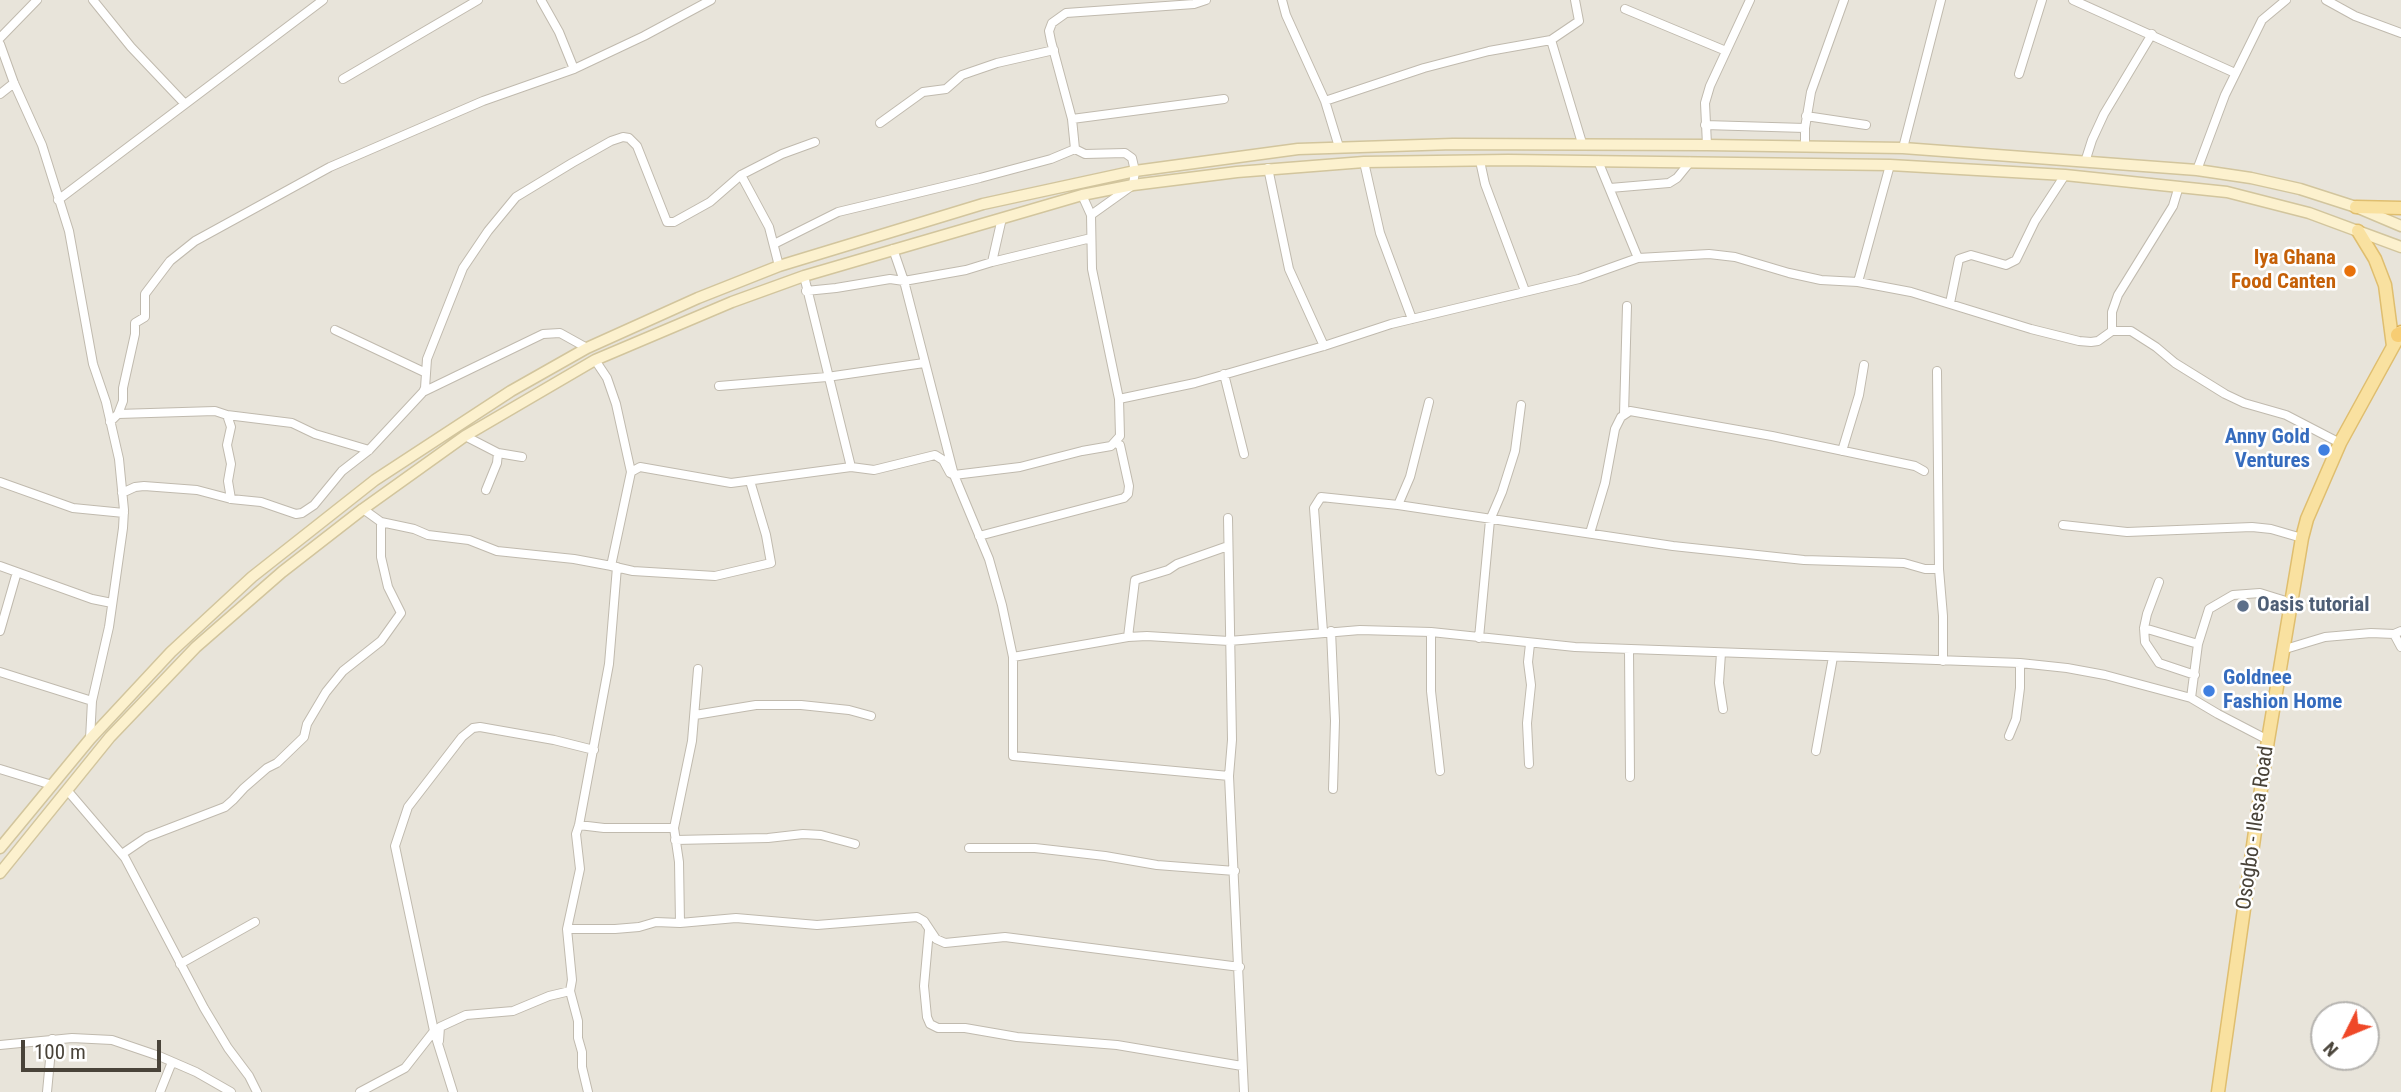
<!DOCTYPE html>
<style>
body{margin:0}
#map{position:relative;width:2401px;height:1092px;overflow:hidden;background:#f5f2eb;font-family:"Roboto Condensed",sans-serif}
canvas{display:block}
.north{position:absolute;left:2310px;top:1001px;width:70px;height:70px;box-sizing:border-box;background:#fff;border:2px solid #b6b4b0;border-radius:50%;rotate:227deg;font-size:19px;font-weight:700;line-height:28px;text-align:center;color:#494339}
.north::after{content:'';display:block;margin:auto;width:24px;height:32px;background:#ef4828;clip-path:polygon(50% 0,100% 100%,50% 72%,0 100%)}
.scale{position:absolute;left:21px;top:1040px;width:140px;height:32px;box-sizing:border-box;border:4px solid #494339;border-top:0;padding-left:9px;font-size:21px;line-height:24px;white-space:nowrap;color:#494339;-webkit-text-stroke:5px #fff;paint-order:stroke}
</style>
<div id="map">
<canvas width="2401" height="1092"></canvas>
<div class="north">N</div>
<div class="scale">100 m</div>
</div>
<script>
const context = document.querySelector('canvas').getContext('2d');
context.lineJoin = 'round';
function paint(path, color) { context.fillStyle = color; context.fill(path, 'evenodd'); }
const toPath = rows => new Path2D(rows.map(r => 'M' + r).join(''));
function strokePath(path, color, width, dash) { context.strokeStyle = color; context.lineWidth = width; context.lineCap = dash ? 'butt' : 'round'; context.setLineDash(dash || []); context.stroke(path); }
function write(font, color, halo, rows, align = 'center') {
  context.font = font + ' "Roboto Condensed",sans-serif'; context.lineWidth = 5; context.setLineDash([]); context.textBaseline = 'middle'; context.strokeStyle = halo; context.fillStyle = color; for (const [text, x, y, turn = 0] of rows) {
    context.save(); context.translate(x, y); context.rotate((+turn || 0) * Math.PI / 180); context.textAlign = isNaN(turn) ? turn : align; if (halo) context.strokeText(text, 0, 0); context.fillText(text, 0, 0); context.restore();
  }
}
const residential = toPath([
 [0,0,2401,0,2401,1092,0,1092],
 [2324,1015,2366,1015,2366,1057,2324,1057]
]);
const street = toPath([
 [93,0,131,47,185,104],
 [541,0,559,32,574,69],
 [1206,0,1194,4,1066,13,1052,23,1049,31,1051,41,1072,119,1224,99],
 [1282,0,1286,15,1325,101,1424,68,1489,51,1551,40,1579,21,1575,0],
 [2073,0,2235,73],
 [2326,0,2355,16,2401,33],
 [1625,9,1726,51],
 [0,38,37,0],
 [1551,40,1582,143],
 [0,44,14,83,42,145,69,231,93,364,106,402,119,459,124,510,123,528,109,627,92,701,90,739],
 [2019,74,2042,0],
 [343,79,478,0],
 [0,94,14,83],
 [1325,101,1339,147],
 [1806,116,1866,125],
 [1072,119,1075,149,1085,154,1125,153,1132,158,1135,171,1133,185,1091,215],
 [880,123,923,92,946,89,962,75,997,63,1054,50],
 [1705,125,1805,128],
 [1707,145,1705,103,1710,86,1750,0],
 [1805,146,1805,128,1811,92,1844,0],
 [1903,148,1941,0],
 [1480,161,1485,184,1525,291],
 [1598,161,1638,258],
 [1364,162,1380,233,1412,319],
 [2085,162,2092,140,2104,114,2152,34],
 [1268,168,1289,269,1324,346],
 [2197,170,2225,95,2262,20,2286,0],
 [1610,188,1669,183,1677,178,1690,162],
 [1082,195,1091,215,1092,269,1119,399,1120,436,1111,446,1082,451,1020,467,954,475,989,559,1002,605,1013,657,1013,756,1229,776],
 [58,200,323,0],
 [774,244,838,212,980,178,1051,159,1075,149],
 [992,262,1091,238],
 [779,266,769,227,741,175,782,154,815,142],
 [804,276,851,467],
 [1858,282,1890,165],
 [806,291,836,288,890,279,904,281,966,270,992,262,1002,218],
 [1950,303,1959,259,1971,255,2006,265,2016,260,2035,221,2065,175],
 [335,330,424,372],
 [2112,331,2112,312,2118,295,2173,206,2179,186],
 [595,360,607,378,616,404,631,472],
 [1937,371,1939,569,1943,616,1943,661],
 [1224,374,1244,454],
 [719,386,827,377,924,363],
 [423,392,543,334,560,333,587,348],
 [1119,399,1195,383,1324,346,1391,324,1579,279,1638,258,1709,254,1735,257,1789,273,1821,280,1858,282,1911,292,2031,329,2079,341,2091,342,2098,341,2112,331,2131,331,2156,347,2175,363,2225,394,2244,403,2286,415,2340,443],
 [118,414,215,411,227,415,231,427,227,445,231,464,228,481,231,499],
 [1624,414,1627,306],
 [227,415,292,423,315,434,369,450],
 [110,422,118,414,123,401,123,388,135,334,135,323,145,317,145,294,170,261,195,241,330,167,483,101,574,69,644,36,711,0],
 [465,436,498,453,522,457],
 [1842,451,1859,395,1864,365],
 [750,481,766,535,771,563,715,576,633,571,611,566,631,472,640,467,731,483,851,467,874,470,935,455,943,460,950,473,954,475,904,281,893,249],
 [0,482,73,508,124,513],
 [486,490,497,463,498,453],
 [122,493,135,487,144,486,197,490,231,499,261,502,296,514,302,513,314,505,342,471,369,450,423,392,425,388,427,359,463,268,488,231,516,197,572,163,611,141,623,137,629,138,637,146,667,222,674,222,710,202,741,175],
 [1398,505,1410,477,1429,402],
 [363,509,381,522,414,529,428,535,469,540,497,551,574,559,617,567,609,664,579,825,576,834,580,869,567,929,572,980,570,991,578,1021,578,1038,582,1052,582,1067,588,1092],
 [1228,518,1232,740,1229,776,1244,1092],
 [2063,525,2127,532,2252,527,2271,529,2302,538],
 [1590,533,1605,483,1615,429,1621,417,1630,411,1772,436,1915,466,1924,471],
 [979,536,1124,498,1128,494,1129,486,1120,445,1115,443],
 [0,566,92,599,112,603],
 [2159,582,2147,614,2144,628,2145,642,2159,663,2195,675],
 [2144,628,2198,644],
 [0,631,17,572],
 [1331,631,1335,721,1333,789],
 [1323,632,1314,508,1321,497,1398,505,1673,546,1804,560,1904,563,1925,569,1939,569],
 [1431,632,1431,691,1440,771],
 [2394,634,2401,647],
 [1128,637,1135,580,1168,570,1177,564,1228,546],
 [1479,638,1490,520,1502,492,1515,451,1521,405],
 [1629,650,1630,777],
 [2282,650,2325,637,2371,633,2394,634,2401,631],
 [1721,653,1719,683,1723,709],
 [1013,657,1128,637,1147,636,1229,641,1360,630,1431,632,1575,647,2020,663,2067,668,2105,675,2191,698,2218,714,2268,740],
 [0,672,92,701],
 [2191,698,2198,644,2209,609,2233,595,2260,593,2289,602],
 [695,715,756,705,801,705,849,710,871,716],
 [2009,736,2016,719,2020,688,2020,663],
 [1816,751,1833,657],
 [1529,764,1527,723,1531,685,1528,662,1530,644],
 [0,769,52,785],
 [67,790,125,858,204,1008,228,1048,249,1076,257,1092],
 [579,825,604,828,674,828],
 [675,840,768,838,803,834,821,835,855,844],
 [969,848,1035,848,1105,856,1157,865,1235,871],
 [122,854,147,837,225,807,233,800,244,788,267,768,277,763,304,737,307,724,326,692,343,671,381,641,401,613,388,587,381,557,381,522],
 [680,923,679,862,674,828,692,741,698,669],
 [567,929,615,929,639,927,656,922,680,923,736,918,817,925,917,917,924,921,936,939,945,943,1005,937,1240,967],
 [929,930,924,986,927,1017,930,1024,938,1028,965,1028,1017,1037,1117,1045,1242,1066],
 [180,964,255,922],
 [434,1031,395,846,408,807,462,737,473,728,480,727,554,740,594,750],
 [439,1041,440,1027,466,1015,513,1011,549,996,570,991],
 [0,1045,72,1038,112,1040,159,1056,196,1072,231,1092],
 [47,1092,52,1039],
 [160,1092,172,1062],
 [360,1092,405,1068,434,1031,453,1092]
]);
const secondary = toPath([
 [0,848,90,739,171,652,252,577,375,480,511,391,587,348,698,298,779,266,983,204,1135,171,1298,149,1453,144,1707,145,1903,148,2197,170,2251,178,2300,189,2356,207,2401,226],
 [0,873,110,737,196,647,282,572,363,509,465,436,595,360,732,302,804,276,1082,195,1133,185,1237,172,1364,162,1508,160,1890,165,2065,175,2227,192,2309,213,2401,247]
]);
const primary = toPath([
 [2356,207,2401,208],
 [2358,231,2375,259,2385,285,2393,346],
 [2218,1092,2268,740,2302,538,2307,519,2340,443,2401,332]
]);
const highway = toPath([
 [2398,335,2401,334]
]);
const markers = [
 [2350,271,7,"#e8710a"],
 [2324,450,7,"#3f7fe0"],
 [2243,606,7,"#5c6f8a"],
 [2209,691,7,"#3f7fe0"]
];
const foodNames = [
 ["Iya Ghana",2336,259],
 ["Food Canten",2336,283]
];
const shopNames = [
 ["Anny Gold",2310,438],
 ["Ventures",2310,462],
 ["Goldnee",2223,679,"left"],
 ["Fashion Home",2223,703,"left"]
];
const serviceNames = [
 ["Oasis tutorial",2257,606]
];
const streetNames = [
 ["Osogbo - Ilesa Road",2256,828,-82]
];
paint(residential, '#e8e4da');
strokePath(street, '#c0baae', 10);
strokePath(secondary, '#d2c59d', 13);
strokePath(primary, '#dfbe6f', 15);
strokePath(highway, '#d7a244', 17);
strokePath(street, '#fff', 8);
strokePath(secondary, '#fcf1ce', 10);
strokePath(primary, '#f9e1a0', 12);
strokePath(highway, '#f7cd74', 14);
for (const [x, y, r, color] of markers) { const dot = new Path2D(); dot.arc(x, y, r, 0, 2 * Math.PI); context.fillStyle = color; context.fill(dot); strokePath(dot, '#fff', 2.5); }
write('bold 21px', '#c56008', '#fff', foodNames, 'right');
write('bold 21px', '#366cbe', '#fff', shopNames, 'right');
write('bold 21px', '#4e5e75', '#fff', serviceNames, 'left');
write('21px', '#494339', '#fff', streetNames);
</script>
